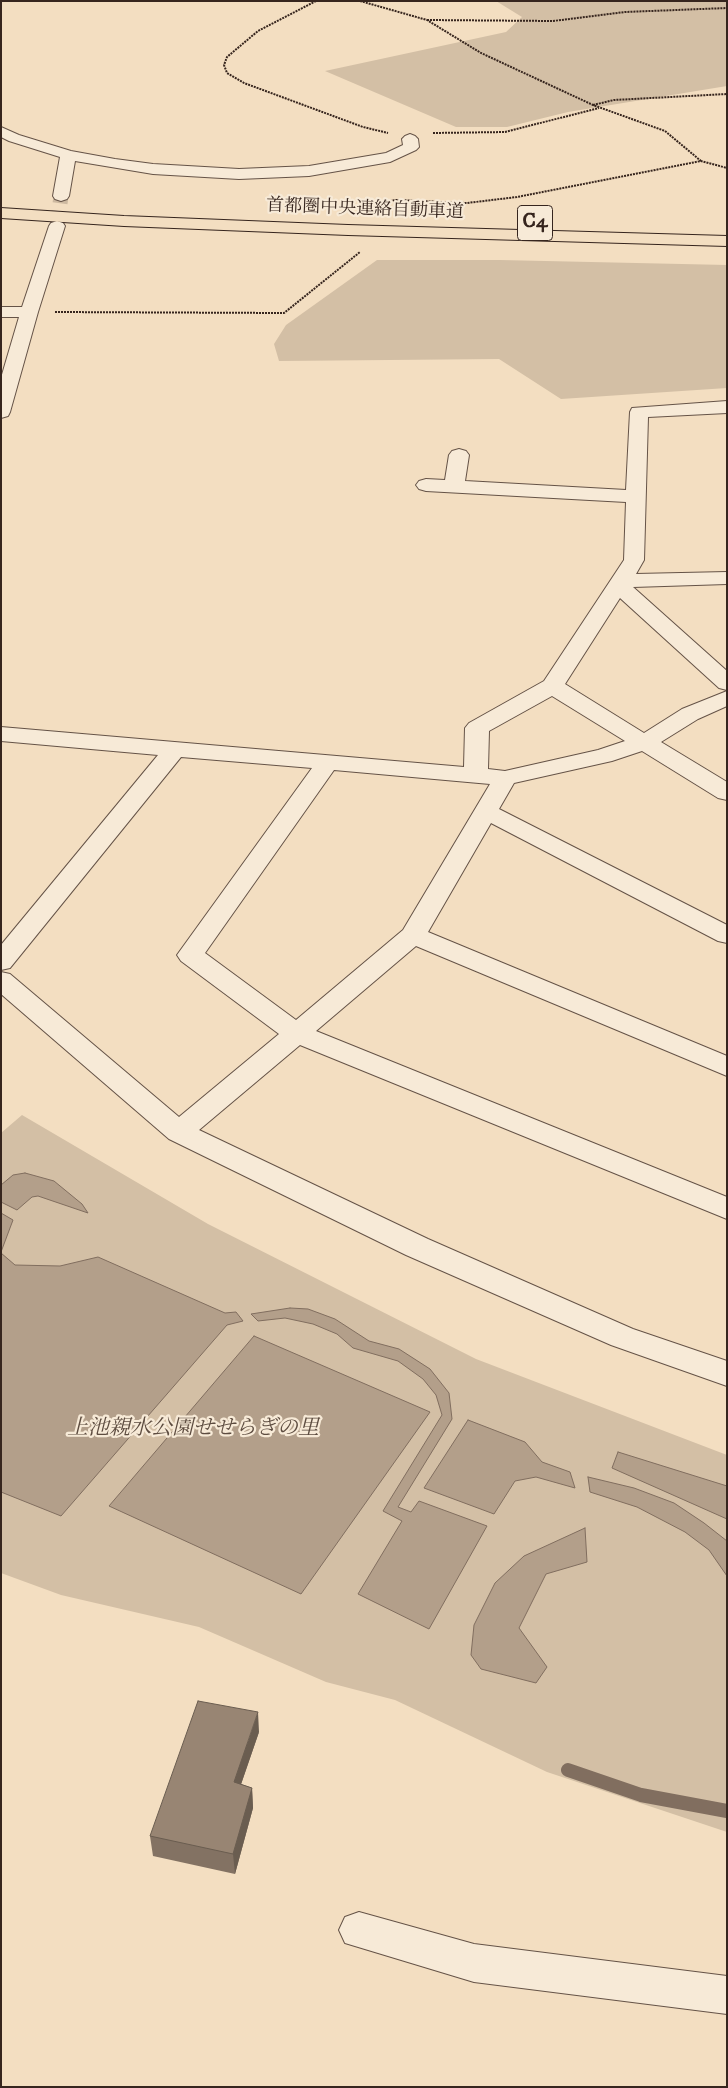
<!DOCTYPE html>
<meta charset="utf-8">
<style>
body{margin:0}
#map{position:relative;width:728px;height:2088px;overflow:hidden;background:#f3dec1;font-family:"IM FELL DW Pica",serif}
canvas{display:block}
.frame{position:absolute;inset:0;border:2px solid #36251e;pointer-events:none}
</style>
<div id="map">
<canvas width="728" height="2088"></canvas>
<div class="frame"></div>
</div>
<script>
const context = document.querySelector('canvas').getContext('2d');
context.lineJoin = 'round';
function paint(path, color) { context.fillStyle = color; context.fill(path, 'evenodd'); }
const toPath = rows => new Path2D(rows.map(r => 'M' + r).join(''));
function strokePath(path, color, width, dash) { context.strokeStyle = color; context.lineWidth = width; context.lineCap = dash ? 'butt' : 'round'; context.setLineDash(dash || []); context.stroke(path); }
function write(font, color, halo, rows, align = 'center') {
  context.font = font + ' "IM FELL DW Pica","Noto Serif JP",serif'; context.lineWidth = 4.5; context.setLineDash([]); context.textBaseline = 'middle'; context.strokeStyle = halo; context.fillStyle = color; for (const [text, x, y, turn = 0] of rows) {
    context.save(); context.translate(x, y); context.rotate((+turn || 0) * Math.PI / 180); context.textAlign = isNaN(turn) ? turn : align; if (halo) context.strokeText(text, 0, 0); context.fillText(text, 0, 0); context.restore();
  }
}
const green = toPath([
 [496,1,727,1,727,86,568,112,507,127,456,127,325,71,506,32,522,17],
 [377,260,500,260,727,265,727,388,561,399,499,359,279,361,274,344,286,325],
 [22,1115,208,1224,476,1359,727,1455,727,1832,547,1772,395,1700,326,1682,199,1627,61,1595,1,1573,1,1133]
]);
const water = toPath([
 [25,1173,54,1181,82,1204,88,1213,38,1196,32,1197,17,1210,1,1202,1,1185,13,1175,25,1173],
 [1,1213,13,1220,1,1252,1,1213],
 [1,1253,15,1265,60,1266,98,1257,225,1313,236,1312,243,1321,227,1325,61,1516,1,1492,1,1253],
 [290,1308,308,1309,335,1319,369,1341,399,1349,430,1369,449,1393,452,1419,398,1507,411,1512,419,1501,487,1526,429,1629,358,1594,402,1521,383,1511,442,1415,436,1395,423,1379,398,1361,353,1348,337,1334,313,1324,285,1318,258,1321,251,1314,290,1308],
 [254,1336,430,1412,301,1594,109,1506,254,1336],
 [468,1420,525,1442,542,1462,570,1472,575,1488,536,1477,515,1481,494,1514,424,1488,468,1420],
 [618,1452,727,1486,727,1519,612,1468,618,1452],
 [588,1477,634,1488,674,1503,704,1523,727,1541,727,1576,709,1550,685,1532,637,1507,590,1492,588,1477],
 [585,1528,587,1562,546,1574,519,1628,547,1667,536,1683,481,1669,471,1655,474,1625,495,1583,524,1556,585,1528]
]);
const stream = toPath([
 [568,1770,641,1795,727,1811]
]);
const minorTunnel = toPath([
 [57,226,61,196]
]);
const path = toPath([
 [316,1,258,31,227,57,224,65,227,73,244,83,363,127,388,133],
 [360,1,427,20,481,53,593,105,665,131,701,161],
 [427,20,553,21,625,12,727,8],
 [593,105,614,100,727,94],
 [433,133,505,132,599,108],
 [373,207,382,202,396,200,467,203,517,197,701,161,727,168],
 [55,312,284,313,360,252]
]);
const minor = toPath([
 [1,127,19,135,71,151,115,159,153,164,239,169,309,166,386,153,403,145,402,139,405,136,410,134,415,136,418,139,419,147,416,150,390,162,309,176,239,179,153,174,75,161,69,196,67,199,61,201,55,199,53,196,60,157,9,141,1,137,1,127],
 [57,221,63,223,65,226,38,312,10,412,8,416,1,418,1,378,19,317,1,317,1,307,22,307,49,226,51,223,57,221],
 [727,401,727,413,648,417,644,560,636,574,727,572,727,584,633,587,727,671,727,690,719,688,620,598,565,684,644,733,682,709,727,691,727,706,698,719,661,742,727,782,727,800,718,798,642,751,612,761,514,783,499,809,727,925,727,943,718,941,491,823,428,932,727,1056,727,1076,416,946,316,1031,727,1197,727,1219,300,1045,199,1130,428,1239,633,1329,727,1361,727,1386,611,1345,406,1255,169,1139,1,994,1,972,10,974,179,1117,279,1034,181,961,177,955,312,768,181,757,10,968,1,970,1,945,158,755,1,741,1,727,464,767,465,728,469,723,544,681,624,560,626,502,426,491,419,489,416,485,419,481,426,479,445,480,449,455,452,451,459,449,466,451,469,455,465,481,626,490,630,412,632,408,727,401],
 [552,696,625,741,598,750,505,771,488,769,489,731,552,696],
 [334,770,490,784,403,930,296,1020,205,953,334,770],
 [359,1912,474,1944,727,1976,727,2014,474,1982,345,1943,339,1930,345,1917,359,1912]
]);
const highway = toPath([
 [1,208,124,216,348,225,727,236,727,246,348,235,124,226,1,218,1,208]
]);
const wall = toPath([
 [259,1732,241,1784,252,1788,253,1808,235,1874,153,1856,150,1836]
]);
const shadedWall = toPath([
 [258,1712,259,1732,235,1802,234,1782],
 [252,1788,253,1808,235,1874,233,1854]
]);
const building = toPath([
 [198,1701,258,1712,234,1782,252,1788,233,1854,150,1836,198,1701]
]);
const farStreetnames = [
 ["首都圏中央連絡自動車道",365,210,2]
];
const shields = [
 [535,223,35]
];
const shieldNames = [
 ["C4",535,223]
];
const parkNames = [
 ["上池親水公園せせらぎの里",193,1430]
];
paint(green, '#d3bfa5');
paint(water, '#b39f8a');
strokePath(water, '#816e5f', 1);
strokePath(stream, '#816e5f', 14);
strokePath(minorTunnel, '#cdb9a0', 15, [15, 8]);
strokePath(minor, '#655347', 2);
strokePath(highway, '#36251e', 2);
strokePath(path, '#36251e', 2, [2, 1]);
paint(minor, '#f7ead7');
paint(highway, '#f3dec1');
paint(wall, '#837263');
paint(shadedWall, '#6a5d50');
paint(building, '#988573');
strokePath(building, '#6a5d50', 1);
write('18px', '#36251e', '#f7ead7', farStreetnames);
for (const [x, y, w] of shields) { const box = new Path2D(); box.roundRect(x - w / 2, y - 17.5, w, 35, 4); context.fillStyle = '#f7ead7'; context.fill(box); strokePath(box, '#36251e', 1); }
write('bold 20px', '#36251e', null, shieldNames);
write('italic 21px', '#5d4c40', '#f7ead7', parkNames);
</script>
